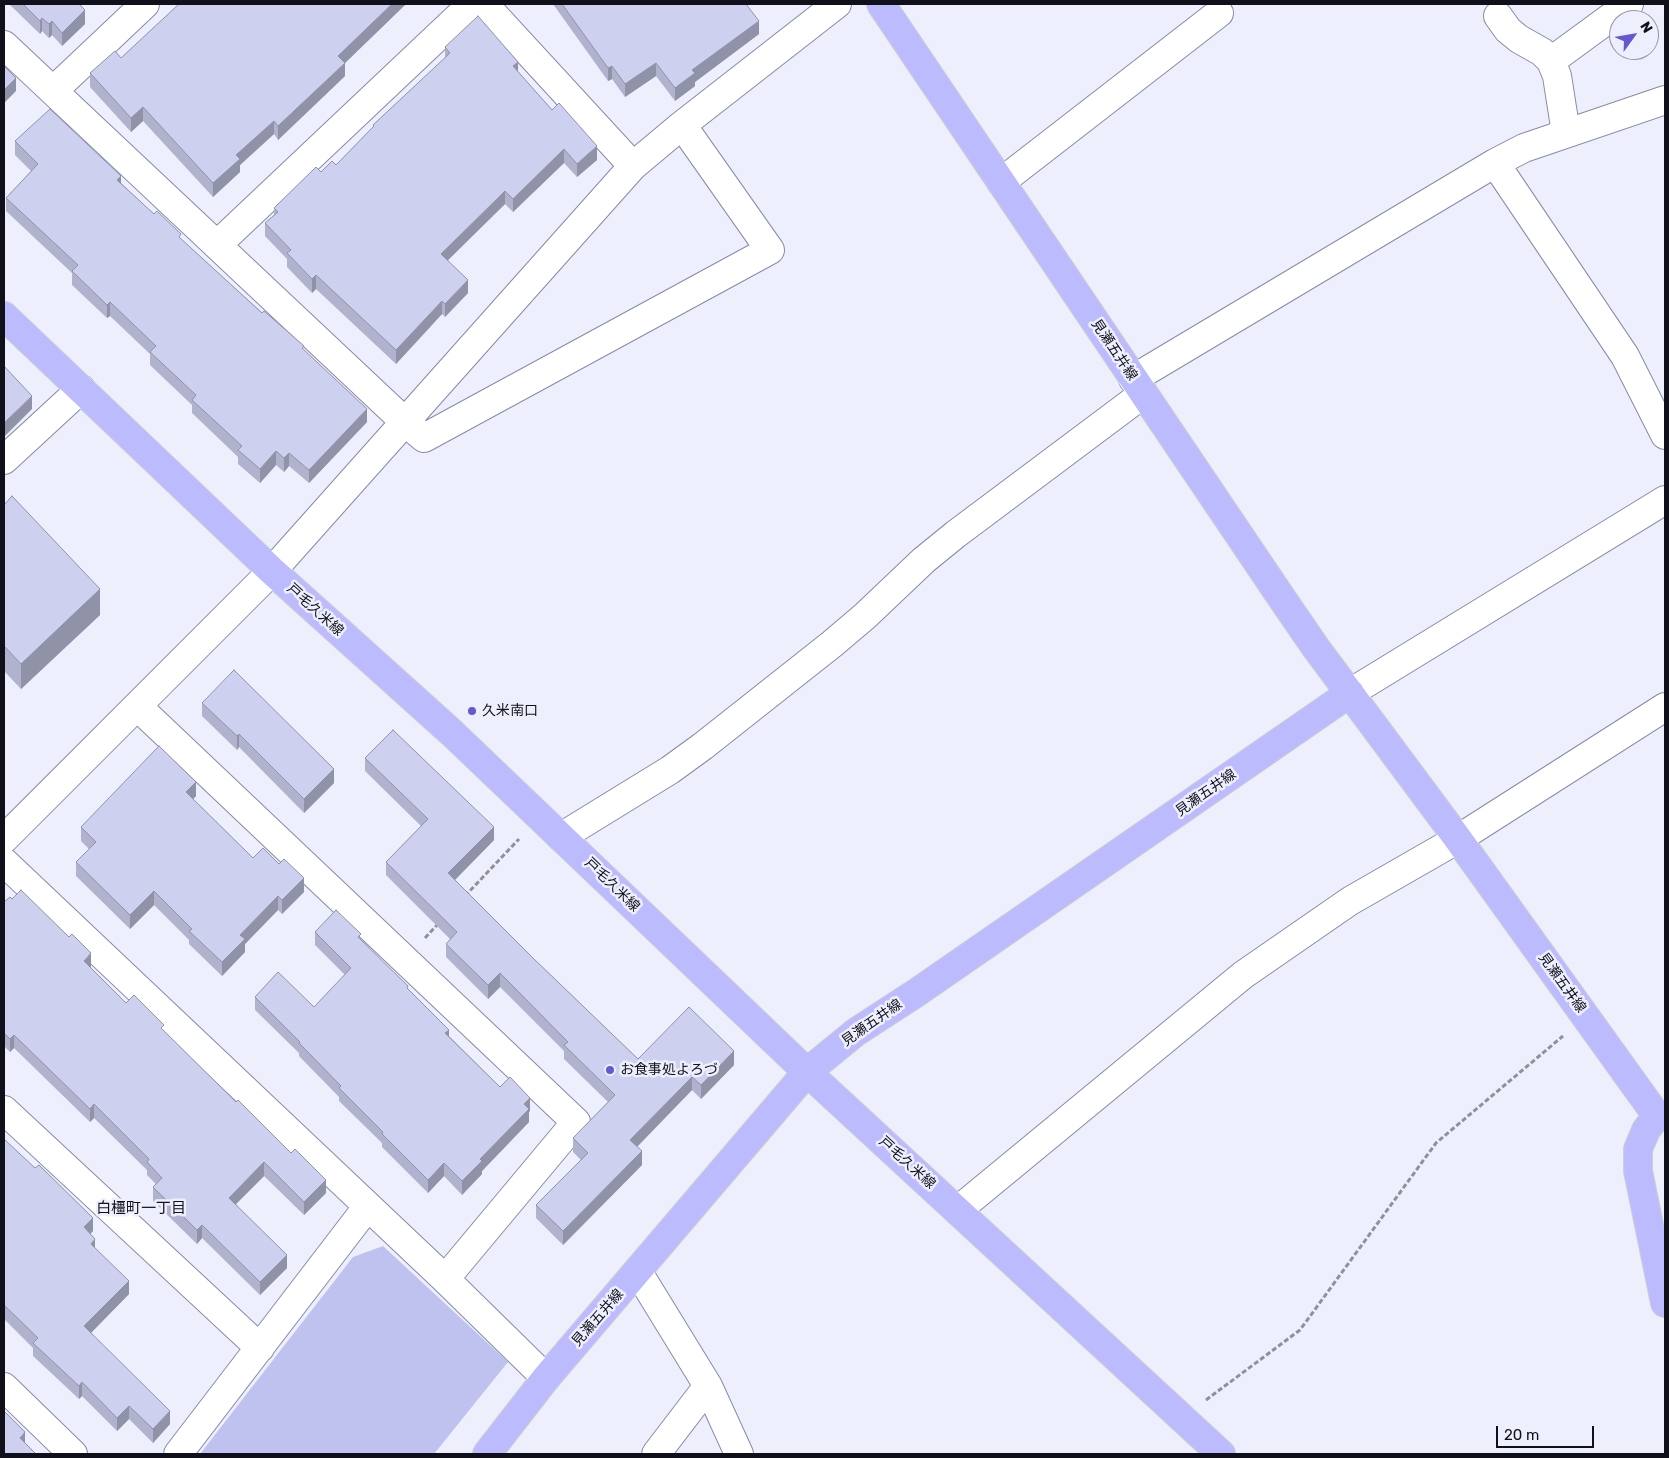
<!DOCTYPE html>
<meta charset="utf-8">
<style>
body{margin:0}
#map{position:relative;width:1669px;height:1458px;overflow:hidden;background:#eeeffc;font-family:Rubik,sans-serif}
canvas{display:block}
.frame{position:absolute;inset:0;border:5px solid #10101b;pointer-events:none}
.north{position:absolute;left:1609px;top:10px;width:50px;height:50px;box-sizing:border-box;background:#eeeffc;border:1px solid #9596a2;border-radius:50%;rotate:58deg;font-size:14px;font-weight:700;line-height:20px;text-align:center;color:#10101b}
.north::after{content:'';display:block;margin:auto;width:18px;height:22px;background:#6359d2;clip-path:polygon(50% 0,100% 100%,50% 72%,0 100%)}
.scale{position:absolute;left:1496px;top:1426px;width:98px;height:22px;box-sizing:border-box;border:2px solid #10101b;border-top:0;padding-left:6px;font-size:15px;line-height:18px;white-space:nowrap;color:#10101b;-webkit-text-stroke:4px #eeeffc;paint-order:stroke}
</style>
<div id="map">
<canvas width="1669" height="1458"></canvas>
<div class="frame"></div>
<div class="north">N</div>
<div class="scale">20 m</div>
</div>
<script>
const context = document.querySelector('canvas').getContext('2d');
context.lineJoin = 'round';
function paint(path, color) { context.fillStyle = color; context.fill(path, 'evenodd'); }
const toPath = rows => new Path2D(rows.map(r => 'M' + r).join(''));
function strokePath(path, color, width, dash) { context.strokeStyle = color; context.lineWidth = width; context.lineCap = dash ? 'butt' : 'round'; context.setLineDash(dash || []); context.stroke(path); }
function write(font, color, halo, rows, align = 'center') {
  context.font = font + ' Rubik,"Noto Sans JP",sans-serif'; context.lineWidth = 5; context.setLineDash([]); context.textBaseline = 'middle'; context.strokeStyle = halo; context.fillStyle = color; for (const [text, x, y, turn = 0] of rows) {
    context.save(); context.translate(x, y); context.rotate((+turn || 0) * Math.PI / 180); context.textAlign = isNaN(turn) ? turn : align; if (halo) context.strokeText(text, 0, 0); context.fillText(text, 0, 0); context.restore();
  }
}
const green = toPath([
 [383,1246,508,1362,434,1454,200,1454,353,1257]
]);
const path = toPath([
 [465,896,519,839],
 [425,938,438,924],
 [1206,1400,1300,1330,1436,1143,1563,1036]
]);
const minor = toPath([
 [484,4,633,166],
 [1498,16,1508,30,1519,39,1542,52,1551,61,1557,76,1566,133],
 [4,45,405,422,424,438,770,250,682,125],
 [1551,61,1629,4],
 [53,91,145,4],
 [1495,163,1625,356,1665,435],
 [1001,182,1219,13],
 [217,245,472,4],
 [1133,379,1495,163,1524,148,1665,100],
 [4,460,81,389],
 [1350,693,1665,500],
 [137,706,576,1122,445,1279],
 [561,837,670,770,703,746,832,644,865,616,924,560,956,534,1143,394],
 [4,839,272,571,633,166,682,125,837,4],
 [4,862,445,1279,546,1378],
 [4,1110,260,1348],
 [958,1210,1243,975,1350,901,1458,839,1665,707],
 [638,1272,708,1386,739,1454],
 [4,1387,73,1454],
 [178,1454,368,1206],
 [656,1454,708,1386]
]);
const major = toPath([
 [881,4,1281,597,1316,648,1458,839,1657,1116,1646,1130,1638,1149,1638,1171,1665,1303],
 [4,316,272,571,452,733,807,1072,1221,1454],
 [487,1454,546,1378,807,1072,856,1032,916,993,1350,693]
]);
const wall = toPath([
 [9,4,79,4,85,24,62,46,52,35,49,38,42,31,40,34],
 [179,4,406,4,345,63,345,76,278,140,274,134,240,165,240,172,213,197,143,121,131,132,90,87,90,73,121,58],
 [553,4,746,4,759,34,695,82,695,86,675,101,656,76,625,97,612,79,608,81],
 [445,47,518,72,597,160,577,177,564,163,513,212,505,204,448,260,468,293,445,317,442,314,396,364,316,289,312,293,287,267,287,259,265,236,265,223,274,215,274,208,321,172,336,165,373,127,373,125,445,58],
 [15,141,121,183,181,240,304,350,367,422,309,483,289,466,284,472,276,465,260,483,238,464,238,457,192,413,192,405,150,365,150,354,110,316,107,318,72,285,72,273,6,211,6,198,31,171,15,155],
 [4,505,100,615,21,689,5,672],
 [202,703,334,783,304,813,239,747,237,750,202,716],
 [365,758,494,840,455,880,533,958,638,1059,734,1065,701,1099,692,1090,637,1147,642,1165,563,1245,536,1218,536,1205,581,1160,573,1152,573,1138,608,1102,564,1059,564,1051,500,987,488,999,446,957,446,944,450,939,386,875,386,862,421,826,365,771],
 [196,796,193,799,253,858,304,892,282,914,278,910,245,944,245,952,222,976,189,944,189,940,154,905,130,929,76,876,76,862,89,849,81,841,81,827],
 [4,902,91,967,90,967,126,1003,164,1031,326,1193,304,1215,264,1176,236,1204,287,1268,260,1295,202,1238,197,1244,153,1201,153,1187,156,1184,147,1175,147,1170,94,1118,90,1122,14,1048,10,1052,4,1046],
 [315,932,361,939,408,989,449,1036,500,1087,530,1111,529,1112,529,1122,482,1171,482,1174,462,1195,444,1176,428,1193,382,1147,382,1143,339,1101,339,1097,299,1056,299,1053,255,1010,255,997,314,1007,345,975,315,945],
 [4,1139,93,1231,90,1234,95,1248,129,1294,91,1333,170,1424,153,1443,129,1419,117,1431,82,1396,79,1399,33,1356,33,1348,4,1319]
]);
const shadedWall = toPath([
 [392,4,406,4,345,63,345,76,278,140,278,126,338,56],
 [85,10,85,24,62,46,62,33],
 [42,18,42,31,40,34,40,21],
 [52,21,52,35,49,38,49,24],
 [759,21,759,34,695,82,695,86,675,101,675,88,692,70],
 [518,62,518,75,513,66],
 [656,63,656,76,625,97,625,84],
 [612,66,612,79,608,81,608,68],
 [16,78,16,91,4,103,4,90],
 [143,107,143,121,131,132,131,118],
 [274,121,274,134,240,165,240,172,213,197,213,183,236,155],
 [597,146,597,160,577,177,577,164],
 [564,149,564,163,513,212,513,199],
 [121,176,121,189,117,180],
 [505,191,505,204,441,267,441,254],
 [316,275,316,289,312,293,312,279],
 [468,280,468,293,445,317,445,304],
 [442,301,442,314,396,364,396,350],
 [110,302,110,316,107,318,107,305],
 [32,396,32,409,4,437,4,423],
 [367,409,367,422,309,483,309,470],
 [276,451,276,465,260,483,260,469],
 [289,453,289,466,284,472,284,458],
 [100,589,100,615,21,689,21,664],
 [4,647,5,647,5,672,4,673],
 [239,734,239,747,237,750,237,736],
 [334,769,334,783,304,813,304,799],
 [196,782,196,796,186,806,186,792],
 [494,827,494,840,448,887,448,873],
 [304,878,304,892,282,914,282,900],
 [154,891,154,905,130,929,130,915],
 [278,896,278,910,245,944,245,952,222,976,222,962,240,935],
 [91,953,91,967,84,974,84,961],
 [500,973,500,987,488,999,488,985],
 [449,1030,449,1043,445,1033],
 [14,1035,14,1048,10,1052,10,1039],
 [734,1051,734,1065,701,1099,701,1085],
 [692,1077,692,1090,630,1154,630,1140],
 [530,1098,530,1111,529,1112,529,1122,482,1171,482,1174,462,1195,462,1181,524,1104],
 [94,1104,94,1118,90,1122,90,1109],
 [642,1151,642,1165,563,1245,563,1231],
 [264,1162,264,1176,229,1211,229,1198],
 [444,1163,444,1176,428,1193,428,1180],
 [326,1180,326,1193,304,1215,304,1202],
 [93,1218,93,1231,84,1241,84,1227],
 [202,1225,202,1238,197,1244,197,1230],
 [95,1239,95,1252,91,1244],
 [287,1255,287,1268,260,1295,260,1282],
 [129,1281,129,1294,84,1340,84,1326],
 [82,1382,82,1396,79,1399,79,1386],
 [129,1406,129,1419,117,1431,117,1418],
 [170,1411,170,1424,153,1443,153,1429],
 [25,1432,25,1446,20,1438]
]);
const building = toPath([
 [23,4,79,4,85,10,62,33,52,21,49,24,42,18,40,21,23,4],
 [179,4,392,4,338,56,345,63,278,126,274,121,236,155,240,159,213,183,143,107,131,118,90,73,115,51,121,58,179,4],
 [562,4,746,4,759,21,692,70,695,73,675,88,656,63,625,84,612,66,608,68,562,4],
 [478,16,518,62,513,66,552,110,559,103,597,146,577,164,564,149,513,199,505,191,441,254,468,280,445,304,442,301,396,350,316,275,312,279,287,253,291,250,265,223,278,212,274,208,316,167,321,172,332,161,336,165,374,126,373,125,450,53,445,47,478,16],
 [4,66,16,78,4,90,4,66],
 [50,109,121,176,117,180,154,214,157,211,181,234,179,237,262,313,264,311,304,346,302,348,367,409,309,470,289,453,284,458,276,451,260,469,238,450,242,446,192,400,196,395,150,352,156,346,110,302,107,305,72,271,78,265,6,198,38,164,15,141,50,109],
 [4,366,32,396,4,423,4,366],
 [12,496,100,589,21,664,5,647,4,647,4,505,12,496],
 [234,670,334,769,304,799,239,734,237,736,202,703,234,670],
 [393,730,494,827,448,873,533,958,638,1059,689,1007,734,1051,701,1085,692,1077,630,1140,642,1151,563,1231,536,1205,588,1153,573,1138,615,1095,564,1045,568,1042,500,973,488,985,446,944,457,932,386,862,428,819,365,758,393,730],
 [159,746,196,782,186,792,253,858,263,848,279,864,284,859,304,878,282,900,278,896,240,935,245,939,222,962,189,931,192,929,154,891,130,915,76,862,96,842,81,827,159,746],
 [21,890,69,937,72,934,91,953,84,961,126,1003,134,995,164,1025,161,1028,236,1102,238,1100,291,1153,295,1149,326,1180,304,1202,264,1162,229,1198,287,1255,260,1282,202,1225,197,1230,153,1187,162,1178,147,1162,149,1159,94,1104,90,1109,14,1035,10,1039,4,1033,4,902,10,897,12,899,21,890],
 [336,910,361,934,358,937,408,986,407,988,449,1030,445,1033,500,1087,510,1077,530,1098,524,1104,529,1109,480,1159,482,1161,462,1181,444,1163,428,1180,382,1134,383,1132,339,1088,341,1086,299,1043,300,1042,255,997,278,972,314,1007,351,968,315,932,336,910],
 [4,1139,35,1168,39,1165,93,1218,84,1227,95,1239,91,1244,129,1281,84,1326,170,1411,153,1429,129,1406,117,1418,82,1382,79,1386,33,1343,38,1338,4,1305,4,1139],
 [4,1411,25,1432,20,1438,36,1454,4,1454,4,1411]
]);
const markers = [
 [472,711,5,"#6359d2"],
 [610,1070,5,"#6359d2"]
];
const streetNames = [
 ["見瀬五井線",1114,350,56],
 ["戸毛久米線",315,610,42],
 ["見瀬五井線",1206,793,-35],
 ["戸毛久米線",612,885,44],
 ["見瀬五井線",1562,983,54],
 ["見瀬五井線",872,1023,-35],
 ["戸毛久米線",907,1163,42],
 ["見瀬五井線",598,1318,-49]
];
const poiNames = [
 ["久米南口",482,711],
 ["お食事処よろづ",620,1070]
];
const neighbourhoodNames = [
 ["白橿町一丁目",141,1209]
];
paint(green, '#bfc1ef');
strokePath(minor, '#888aa7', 30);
strokePath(major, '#cfcfd1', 30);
strokePath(path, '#8f909c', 3, [5, 2.5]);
strokePath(minor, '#fff', 28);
strokePath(major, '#bcbbfe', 28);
paint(wall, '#b1b3ce');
paint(shadedWall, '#9092a7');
paint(building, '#ced0ef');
strokePath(building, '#9092a7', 1);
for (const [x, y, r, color] of markers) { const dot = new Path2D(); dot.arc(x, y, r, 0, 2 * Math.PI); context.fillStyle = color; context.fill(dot); strokePath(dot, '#eeeffc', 2); }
write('14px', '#10101b', '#eeeffc', streetNames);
write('14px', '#10101b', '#eeeffc', poiNames, 'left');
write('15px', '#10101b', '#eeeffc', neighbourhoodNames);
</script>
